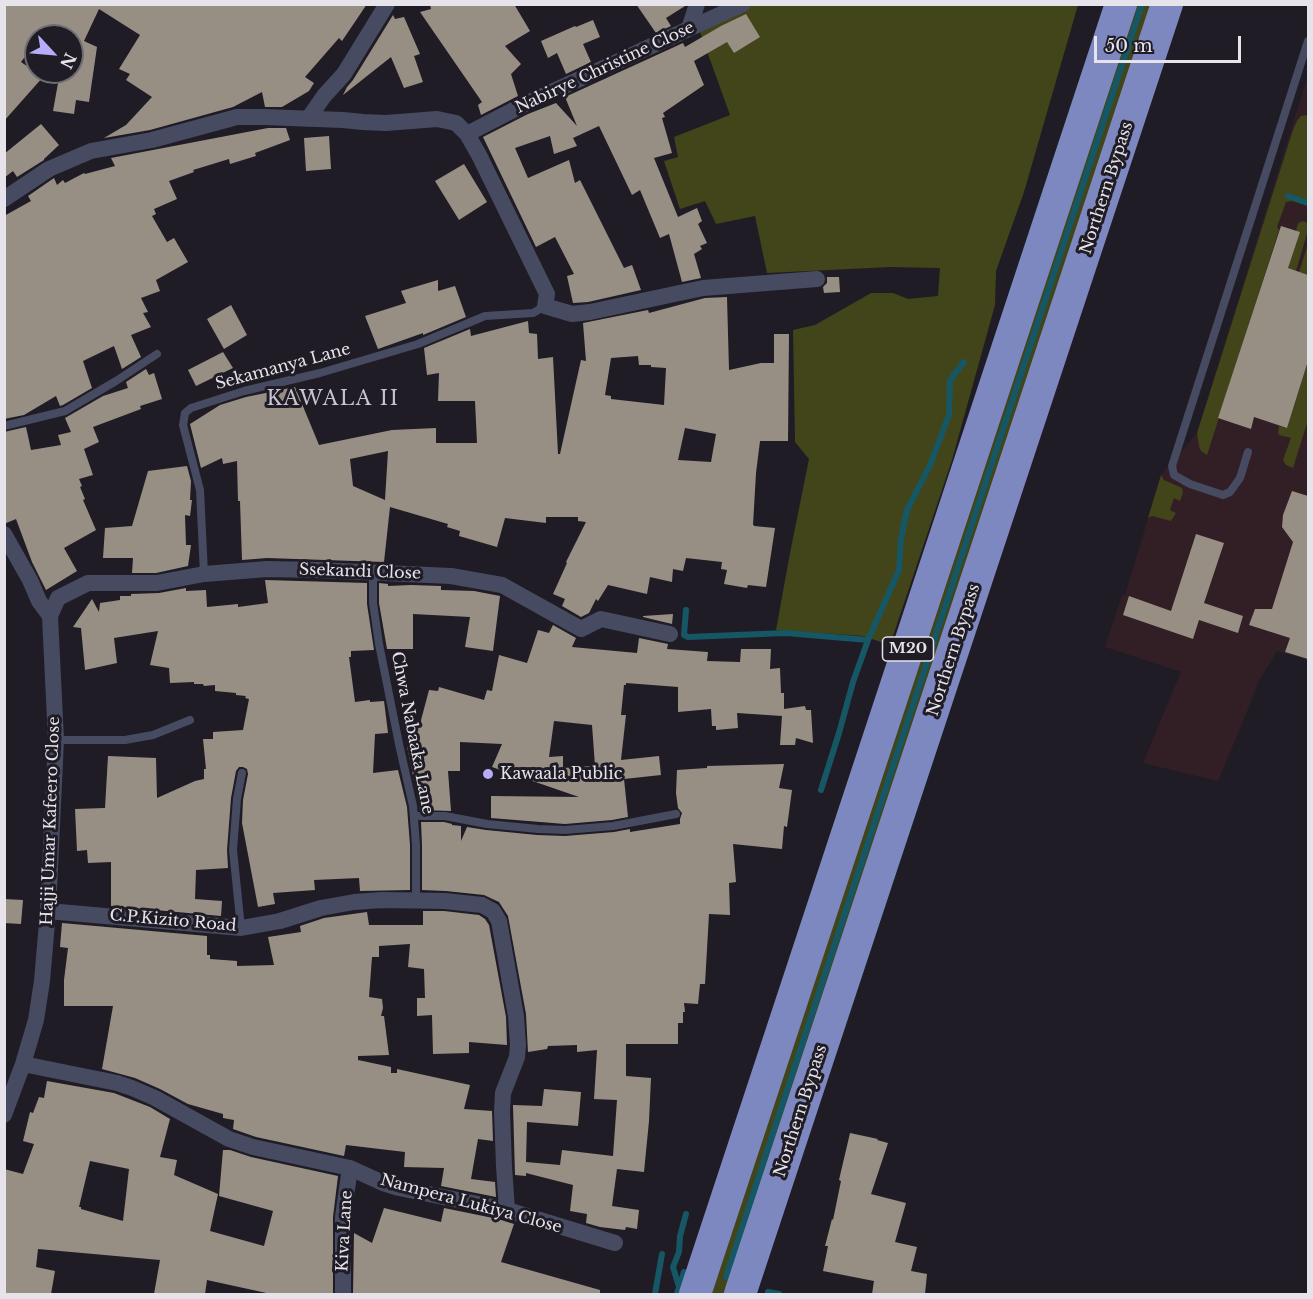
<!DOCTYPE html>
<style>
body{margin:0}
#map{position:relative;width:1313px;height:1299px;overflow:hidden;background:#201c26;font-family:"Libre Baskerville",serif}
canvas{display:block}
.frame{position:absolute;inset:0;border:6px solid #e6e3ea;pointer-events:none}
.north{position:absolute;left:24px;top:24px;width:60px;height:60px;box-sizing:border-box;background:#201c26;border:2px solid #6f6c74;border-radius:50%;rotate:116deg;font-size:16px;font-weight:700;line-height:24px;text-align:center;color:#e6e3ea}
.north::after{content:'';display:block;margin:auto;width:21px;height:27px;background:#b6acf8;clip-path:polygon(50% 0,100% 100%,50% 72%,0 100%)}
.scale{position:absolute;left:1094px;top:36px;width:147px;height:27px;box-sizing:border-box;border:3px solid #e6e3ea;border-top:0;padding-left:8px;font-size:18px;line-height:21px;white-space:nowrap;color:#e6e3ea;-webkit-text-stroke:4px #201c26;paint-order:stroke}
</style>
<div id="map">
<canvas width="1313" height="1299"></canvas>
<div class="frame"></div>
<div class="north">N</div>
<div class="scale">50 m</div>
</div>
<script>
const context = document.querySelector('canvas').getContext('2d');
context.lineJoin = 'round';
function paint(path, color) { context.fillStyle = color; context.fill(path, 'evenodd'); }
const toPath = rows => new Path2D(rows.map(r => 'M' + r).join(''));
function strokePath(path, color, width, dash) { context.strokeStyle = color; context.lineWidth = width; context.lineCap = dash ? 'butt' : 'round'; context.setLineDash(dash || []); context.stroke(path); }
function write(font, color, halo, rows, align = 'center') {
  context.font = font + ' "Libre Baskerville",serif'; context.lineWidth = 6; context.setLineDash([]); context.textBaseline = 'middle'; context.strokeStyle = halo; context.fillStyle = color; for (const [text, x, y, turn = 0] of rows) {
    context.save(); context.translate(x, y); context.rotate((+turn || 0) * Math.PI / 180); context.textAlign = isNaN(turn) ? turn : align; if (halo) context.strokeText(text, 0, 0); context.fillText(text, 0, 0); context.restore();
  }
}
const industrial = toPath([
 [1308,75,1308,660,1277,651,1258,683,1246,714,1218,781,1143,763,1181,672,1105,647,1122,595,1125,595,1161,475,1197,433]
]);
const green = toPath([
 [751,5,1078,5,1024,192,996,271,995,305,952,460,890,645,863,636,776,630,790,553,809,459,795,442,793,330,815,325,871,293,893,293,908,299,938,296,940,268,891,267,767,273,755,216,716,224,705,201,680,209,664,161,678,157,674,137,730,115,700,32,732,17],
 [1136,5,1151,5,731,1294,711,1294],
 [1308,115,1308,206,1292,201,1286,202,1277,227,1279,230,1207,455,1201,451,1199,446,1197,433,1293,130,1297,121,1301,116],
 [1303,221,1308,223,1308,230,1296,271,1288,268,1299,232,1296,231,1298,223],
 [1308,244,1308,275,1299,272],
 [1308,361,1308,420,1293,468,1286,465,1283,460,1291,438,1279,435,1278,432,1279,426,1287,428],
 [1161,475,1164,480,1182,488,1183,492,1180,501,1174,498,1170,510,1176,513,1171,521,1152,516,1148,518]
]);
const stream = toPath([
 [1288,196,1308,203],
 [686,610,684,635,688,637,786,633,868,640],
 [821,790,839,733,853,682,868,640,899,570,901,538,907,510,930,465,949,415,950,380,964,362],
 [726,1277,1142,4],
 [679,1287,673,1267,679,1252,680,1236,686,1214],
 [768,1292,779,1294],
 [655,1294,662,1254],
 [677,1294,684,1272]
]);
const building = toPath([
 [4,4,367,4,342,41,339,38,305,77,314,83,309,91,282,107,265,107,262,92,233,107,150,130,104,138,126,125,152,97,126,80,130,74,119,69,140,35,99,9,84,41,97,47,89,102,76,100,74,114,53,111,60,72,72,76,72,36,36,36,36,42,21,62,43,77,4,121],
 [430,4,514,4,530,31,505,46,521,64,511,74,518,96,481,115,478,105,482,102,420,12,431,9],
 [636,4,686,4,685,6,666,18,671,26,656,33],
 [746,14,760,37,734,53,727,42,694,61,704,85,663,113,665,117,662,118,672,153,654,158,678,217,697,208,702,221,698,224,707,243,700,246,702,249,694,254,701,278,682,282,669,234,660,238,640,190,632,195,599,126,573,138,577,146,554,154,550,136,515,148,528,178,569,160,575,183,580,180,624,268,632,265,641,290,588,302,573,303,567,276,574,274,555,237,536,247,483,137,528,114,556,103,577,126,565,97,683,43,685,47,721,26],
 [393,15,395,19,404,17,420,54,414,56,423,82,404,88,391,57,343,95,347,87,353,80],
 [593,20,600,37,583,44,591,62,566,74,557,53,548,58,541,41,575,26,576,27],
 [41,124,59,145,44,159,44,160,17,177,13,171,4,178,4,154],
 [268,128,286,128,290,140,255,153,256,156,230,164,229,159,193,170,194,172,169,181,177,199,154,209,156,214,152,216,167,242,174,238,188,262,156,280,160,291,141,298,148,312,143,313,151,327,131,335,141,357,122,369,114,346,83,361,92,388,63,405,60,406,56,396,24,415,4,419,4,216,31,201,28,196,54,178,57,185,63,180,65,183,84,173,85,174,115,166,111,158],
 [329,136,331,169,306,171,304,138],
 [464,164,487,202,459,220,435,181],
 [1281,226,1300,232,1288,268,1308,275,1308,361,1287,428,1254,417,1251,429,1218,418],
 [827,277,839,277,840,292,824,293,823,287,827,283],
 [438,280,438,291,455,286,466,317,423,335,423,333,378,349,365,316,406,303,401,291],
 [727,297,729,370,761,363,774,363,774,334,789,334,788,441,760,441,756,473,753,525,754,525,754,526,775,528,766,587,748,585,747,588,724,584,727,570,721,569,722,562,686,558,683,571,673,569,672,582,650,577,647,594,608,585,598,601,596,599,589,613,581,617,562,606,565,599,553,594,567,563,566,562,586,522,578,521,578,517,546,517,546,523,505,518,497,547,459,536,460,531,447,527,448,524,390,507,384,562,267,558,242,560,240,501,238,501,237,461,223,464,222,458,201,468,190,424,220,405,246,397,295,387,319,445,392,430,436,428,436,443,477,443,475,401,438,401,439,373,427,375,424,348,470,329,471,336,528,321,529,333,537,334,538,359,553,357,558,454,560,454,581,360,586,361,583,323,648,310,649,313,705,298],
 [638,356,639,365,651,365,651,367,666,368,664,405,611,399,611,396,605,395,611,358],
 [685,428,716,434,711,462,678,460],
 [388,451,385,500,353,486,350,459],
 [231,305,247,335,224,349,207,319],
 [223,352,233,368,196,386,188,370],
 [146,369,149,375,154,373,162,399,140,406,141,409,93,427,99,442,84,449,93,475,79,479,82,486,80,487,85,499,83,500,96,530,64,548,77,571,46,590,32,562,16,519,4,524,4,432,26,427,31,450,61,445,58,435,71,432,65,418,103,396,128,388,126,382],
 [187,466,191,481,190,500,192,500,190,516,185,515,186,545,191,545,188,566,156,573,132,573,133,558,103,558,105,528,132,526,148,471],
 [1292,491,1308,496,1308,659,1285,652,1290,638,1249,625,1255,609,1272,609,1293,542,1282,527,1283,515],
 [1196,534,1224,543,1204,603,1243,616,1238,633,1199,620,1193,639,1123,615,1129,596,1171,611],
 [265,580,367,583,367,604,374,650,351,651,351,657,349,657,355,702,370,700,370,702,384,701,388,733,375,734,373,773,398,770,407,807,410,845,410,890,360,891,359,878,314,880,315,890,273,893,275,904,258,907,242,823,243,800,248,774,247,769,243,767,239,767,236,771,231,798,227,850,228,868,196,870,195,899,222,901,221,916,111,906,111,862,88,863,87,850,77,851,75,809,105,808,108,756,156,758,157,798,195,781,204,779,204,769,206,769,203,739,213,739,213,732,243,730,249,699,245,698,246,696,236,695,236,693,215,691,215,685,204,686,203,684,194,684,194,682,170,683,169,668,150,665,158,631,114,638,117,663,85,670,81,628,73,627,92,599,99,612,100,603,120,600,120,596,131,596,131,594,159,593,186,588,186,591,206,590,207,607,238,604,238,607,268,603],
 [379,583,388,584,388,586,411,585,441,586,441,590,474,591,500,596,493,651,465,647,470,617,413,614,413,649,387,649,379,603],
 [673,614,672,624,643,617,643,616],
 [553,625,576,638,572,647,637,653,639,638,668,644,667,649,708,652,707,661,740,662,741,649,771,649,770,669,780,668,781,693,784,693,784,709,805,706,806,710,811,710,813,743,796,738,795,745,780,745,782,716,737,713,738,728,716,730,716,726,712,726,711,709,678,712,678,687,626,683,626,685,624,685,621,715,626,715,621,760,659,756,661,775,624,779,628,817,612,820,565,824,491,818,491,796,579,797,492,767,502,744,460,742,460,771,448,771,451,811,420,810,407,746,408,724,420,724,429,690,438,691,439,687,484,700,487,690,492,691,499,655,527,663,538,630,549,633],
 [554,721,592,725,595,766,563,768,563,756,549,757],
 [784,764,779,788,792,790,787,827,784,826,782,849,733,844,736,882,729,883,730,915,709,914,705,984,700,984,698,1004,684,1003,685,1012,683,1012,683,1023,678,1023,678,1044,626,1044,626,1076,651,1078,649,1121,644,1172,617,1169,612,1206,639,1210,637,1229,626,1227,625,1230,600,1227,586,1223,587,1214,570,1211,573,1185,526,1173,526,1176,515,1175,513,1105,542,1106,544,1089,581,1092,578,1126,527,1122,526,1162,560,1165,562,1150,613,1156,617,1100,594,1099,597,1050,577,1052,577,1045,548,1046,547,1049,528,1052,526,1014,508,916,499,902,484,895,446,891,422,890,422,845,421,822,444,822,452,824,452,825,461,826,461,841,467,827,486,830,537,835,565,836,614,832,630,829,630,832,680,824,680,819,682,813,678,808,676,793,677,770,707,768,707,766],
 [4,899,23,900,21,924,4,923],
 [423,911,444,911,479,915,485,919,489,925,506,1017,507,1045,469,1042,469,1053,433,1054,432,1015,417,1016,417,998,425,998,424,969,408,967,410,944,379,946,379,957,372,957,369,997,382,999,383,1008,381,1016,384,1016,389,1055,358,1056,358,1060,391,1067,391,1073,397,1073,397,1069,470,1085,464,1109,492,1111,493,1141,478,1139,471,1179,495,1182,496,1197,441,1186,444,1168,404,1167,405,1152,346,1145,344,1156,256,1137,233,1129,234,1120,223,1118,223,1114,188,1104,160,1089,135,1078,102,1069,113,1006,64,1006,64,980,68,948,60,947,62,923,207,936,207,955,210,955,210,959,237,961,237,966,274,965,268,937,301,932,300,926,324,918,367,912,369,925,423,925],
 [47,1081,114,1093,150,1107,170,1119,160,1157,177,1160,174,1175,218,1194,210,1231,264,1246,273,1211,219,1196,223,1150,230,1150,251,1157,338,1176,333,1217,333,1294,271,1294,207,1280,205,1294,154,1294,160,1260,38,1249,36,1267,55,1271,51,1294,4,1294,4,1169,23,1174,34,1144,23,1141,30,1112,33,1113,39,1097,44,1098],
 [90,1161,129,1169,123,1221,81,1209,81,1207,79,1207],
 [850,1133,878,1139,877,1140,888,1143,871,1194,906,1203,895,1242,917,1247,911,1271,927,1274,925,1294,872,1294,874,1281,823,1271,828,1246,825,1246,832,1219,833,1220,841,1181,839,1180],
 [384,1208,441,1222,444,1208,498,1219,514,1224,501,1262,600,1290,600,1294,353,1294,354,1233,372,1243]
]);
const lane = toPath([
 [4,426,65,411,116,381,157,354],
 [1248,452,1240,478,1230,492,1223,495,1190,484,1174,475,1172,466,1308,41],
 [373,572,373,603,379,644,399,744,413,806,416,845,416,901],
 [204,574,200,490,183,425,185,413,191,408,244,391,320,373,418,344,485,316,533,313,545,306],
 [56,740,125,740,153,735,190,720],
 [414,816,445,816,487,824,538,829,565,830,613,826,676,814],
 [241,928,233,850,237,799,242,773]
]);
const street = toPath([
 [689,29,697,4],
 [308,119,324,96,344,74,387,4],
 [467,134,523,105,743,4],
 [4,199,49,169,91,151,152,140,237,117,264,117,343,120,363,122,386,123,437,119,456,123,467,134,479,155,547,294,545,306,572,314,590,312,703,288,817,279],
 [4,534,30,580,39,601,50,616,56,740,48,911,42,981,36,1020,23,1064,4,1115],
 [50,616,58,598,88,583,157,583,204,574,267,569,317,570,451,576,502,585,581,629,601,619,670,634],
 [48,911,241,928,280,921,321,908,354,902,382,900,445,901,482,905,493,911,499,921,516,1016,518,1045,517,1057,503,1093,502,1111,504,1166,507,1210],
 [23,1064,117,1083,132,1088,155,1098,229,1139,253,1147,350,1168,383,1183,399,1188,507,1210,615,1243],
 [343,1294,343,1217,350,1168]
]);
const highway = toPath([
 [695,1294,1121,4],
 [740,1294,1167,4]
]);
const markers = [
 [488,774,6,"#b6acf8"]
];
const shields = [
 [908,649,51]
];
const shieldNames = [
 ["M20",908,649]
];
const streetNames = [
 ["Nabirye Christine Close",605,68,-25],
 ["Northern Bypass",1107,188,-72],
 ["Sekamanya Lane",283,367,-15],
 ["Ssekandi Close",360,572,2],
 ["Northern Bypass",954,650,-72],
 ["Chwa Nabaaka Lane",412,733,79],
 ["Hajji Umar Kafeero Close",51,821,-88],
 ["C.P.Kizito Road",173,921,5],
 ["Northern Bypass",801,1111,-72],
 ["Nampera Lukiya Close",471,1204,15],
 ["Kiva Lane",345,1231,-87]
];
const poiNames = [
 ["Kawaala Public",500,774]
];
const quarterNames = [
 ["KAWALA II",333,399]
];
paint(industrial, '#321f25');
paint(green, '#414519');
strokePath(stream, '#165766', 6);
paint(building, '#988f84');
strokePath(lane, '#464b62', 8);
strokePath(street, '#464b62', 16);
strokePath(highway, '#7e88c0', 32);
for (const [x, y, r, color] of markers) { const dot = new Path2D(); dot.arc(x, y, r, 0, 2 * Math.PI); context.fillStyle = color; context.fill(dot); strokePath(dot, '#201c26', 2); }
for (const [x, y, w] of shields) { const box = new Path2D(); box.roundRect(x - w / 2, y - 12, w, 24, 4.5); context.fillStyle = '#201c26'; context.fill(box); strokePath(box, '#e6e3ea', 1.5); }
write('bold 15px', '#e6e3ea', null, shieldNames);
write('16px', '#e6e3ea', '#201c26', streetNames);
write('16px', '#e6e3ea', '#201c26', poiNames, 'left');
context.letterSpacing = '1.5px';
write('20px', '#c9c3d1', '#201c26', quarterNames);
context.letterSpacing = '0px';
</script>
